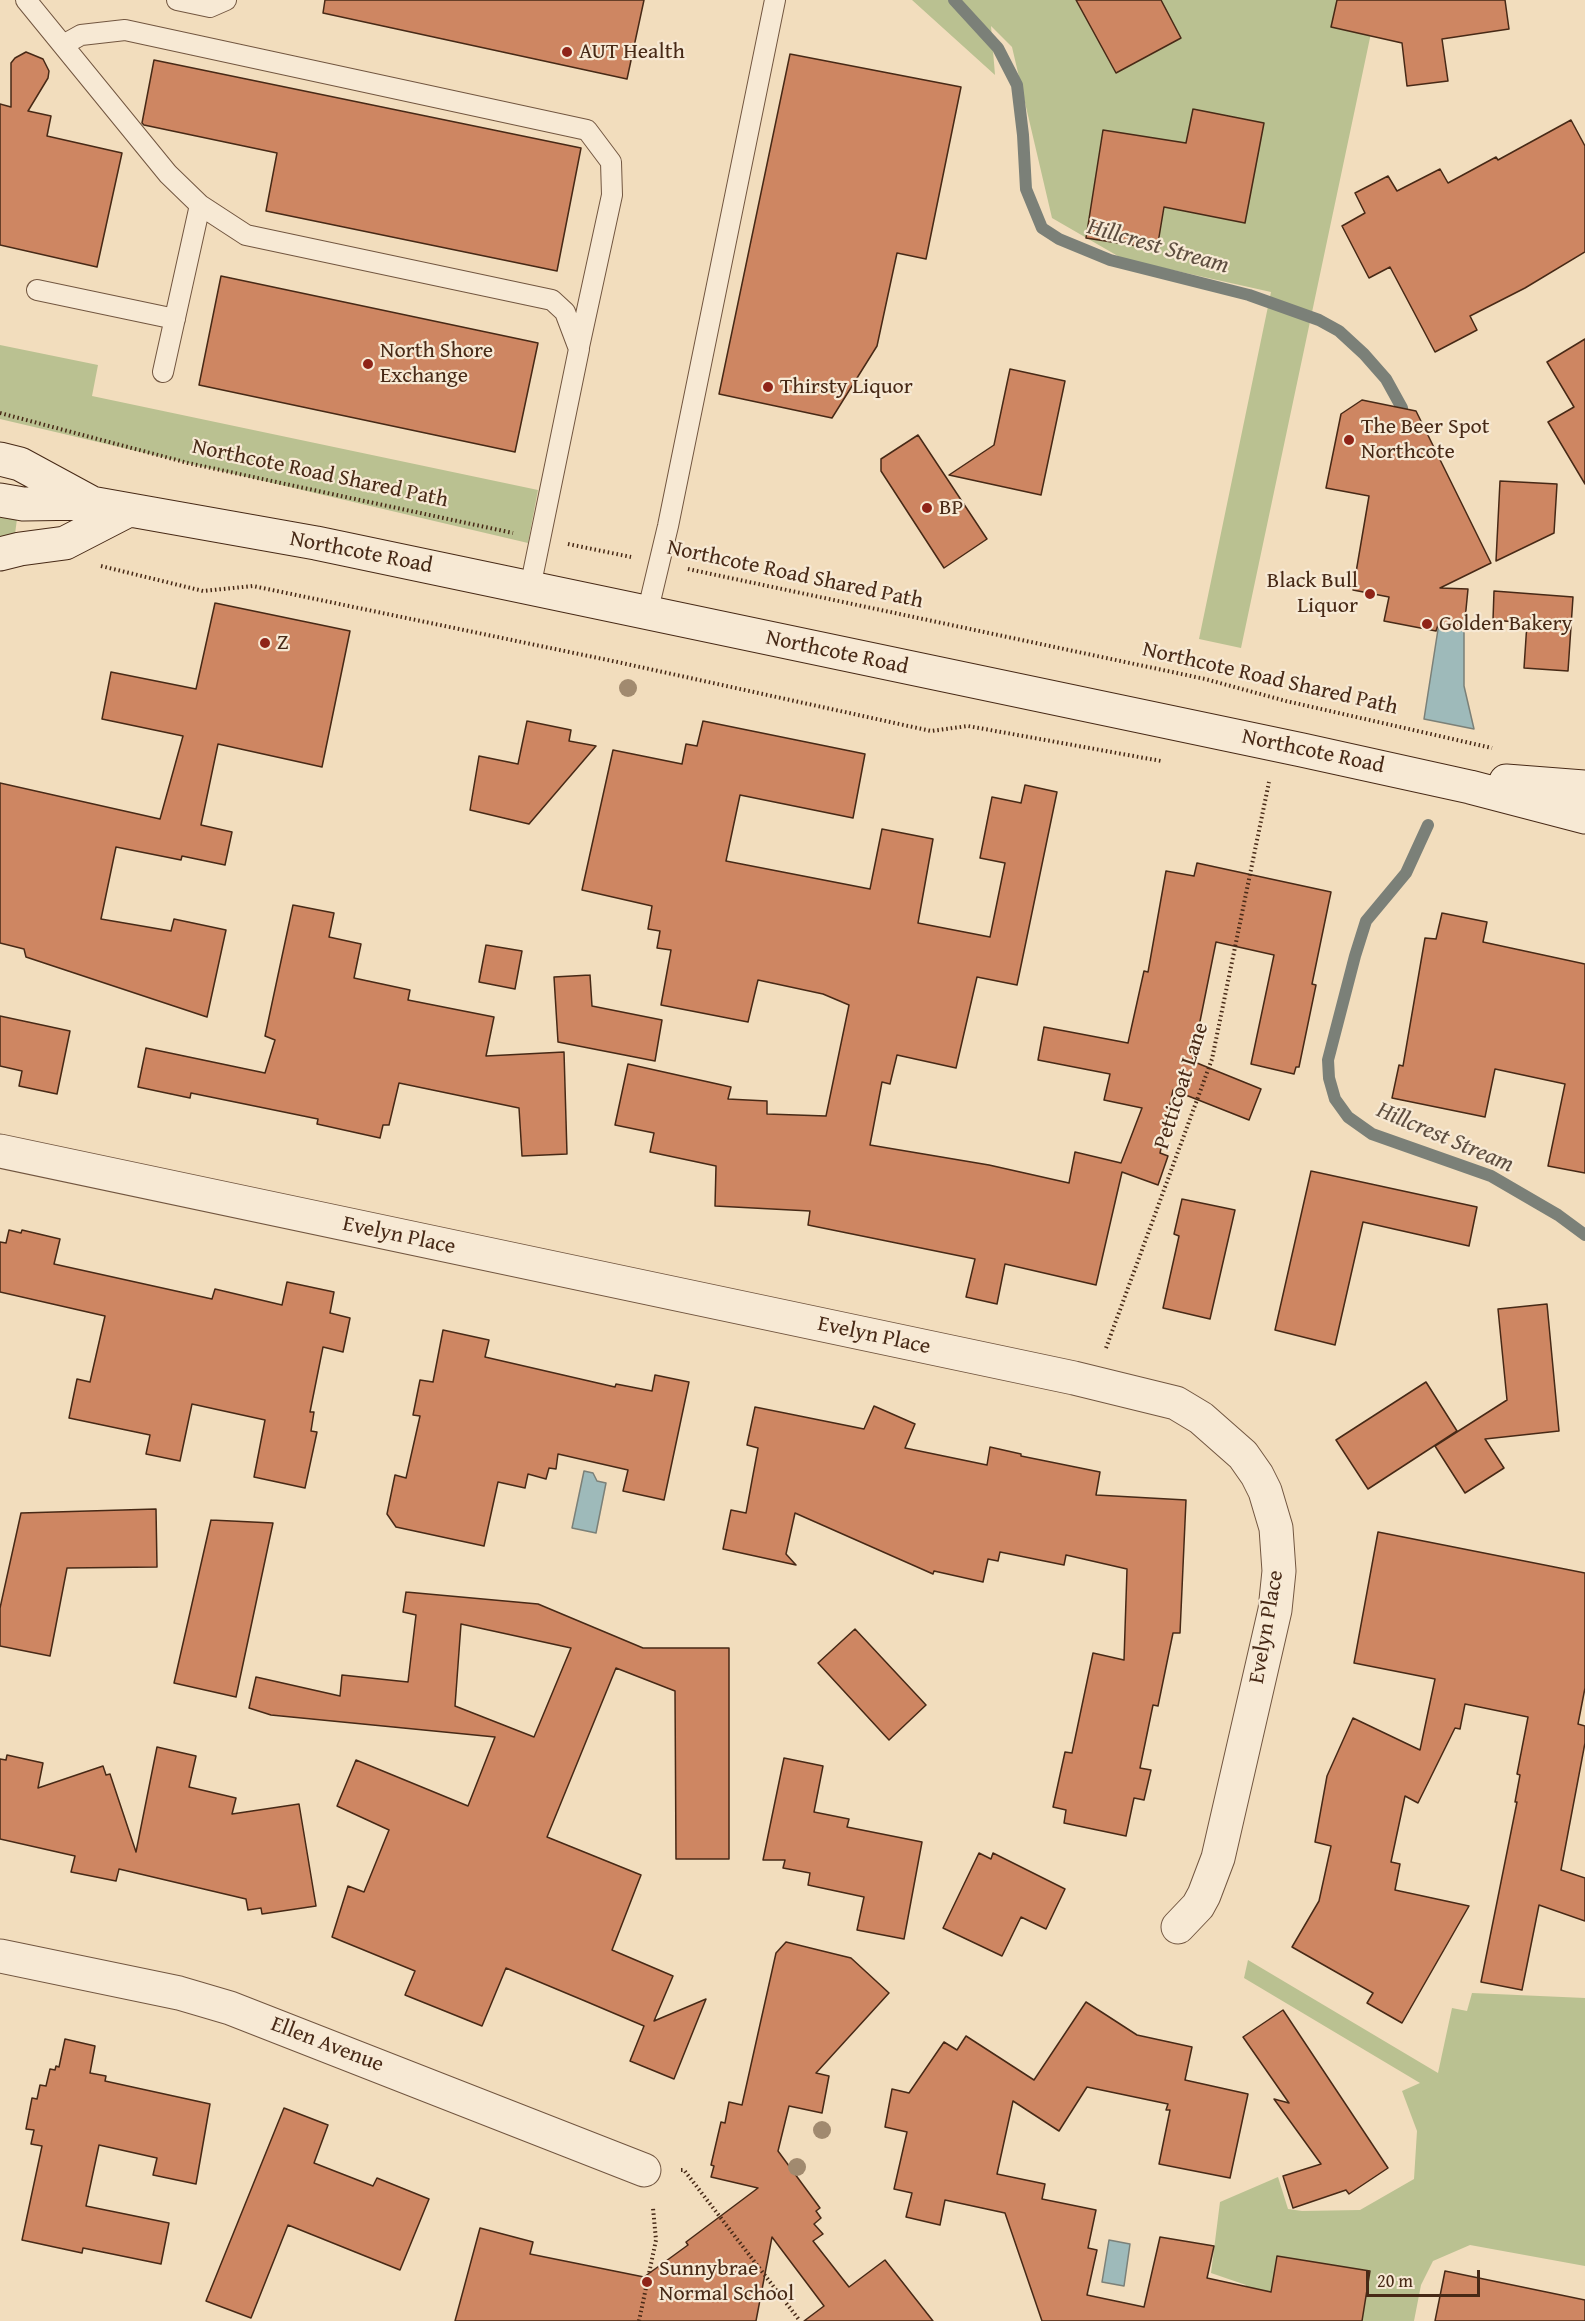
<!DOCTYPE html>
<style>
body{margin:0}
#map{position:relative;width:1585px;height:2321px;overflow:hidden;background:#f2ddbd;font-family:"Gentium Book Plus",serif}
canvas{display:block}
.scale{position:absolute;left:1366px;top:2270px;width:114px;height:27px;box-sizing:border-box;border:3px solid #472916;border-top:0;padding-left:8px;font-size:18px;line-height:21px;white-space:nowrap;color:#472916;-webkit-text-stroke:4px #f7e9d4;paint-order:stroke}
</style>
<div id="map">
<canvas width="1585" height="2321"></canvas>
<div class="scale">20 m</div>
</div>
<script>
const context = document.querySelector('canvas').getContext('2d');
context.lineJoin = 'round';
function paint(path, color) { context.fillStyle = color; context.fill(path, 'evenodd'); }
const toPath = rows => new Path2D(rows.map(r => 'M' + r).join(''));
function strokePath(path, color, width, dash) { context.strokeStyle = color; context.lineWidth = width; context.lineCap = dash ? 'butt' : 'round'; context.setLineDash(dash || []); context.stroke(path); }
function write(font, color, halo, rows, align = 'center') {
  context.font = font + ' "Gentium Book Plus",serif'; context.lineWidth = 4.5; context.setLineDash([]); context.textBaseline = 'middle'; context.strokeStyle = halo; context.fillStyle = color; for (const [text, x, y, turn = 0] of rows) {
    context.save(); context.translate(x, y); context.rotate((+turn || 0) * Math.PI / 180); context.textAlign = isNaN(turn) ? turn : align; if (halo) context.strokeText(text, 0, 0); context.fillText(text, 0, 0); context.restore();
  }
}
const green = toPath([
 [912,0,1378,0,1241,648,1199,639,1271,292,1123,259,1052,218,1012,47,991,26,995,75],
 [0,345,98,365,92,396,538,490,528,543,0,419],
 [0,515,17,519,15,534,0,538],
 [1248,1960,1438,2073,1452,2008,1467,2011,1472,1993,1585,1998,1585,2266,1470,2245,1433,2261,1421,2285,1414,2321,1222,2321,1246,2285,1211,2273,1220,2202,1278,2177,1288,2209,1302,2211,1360,2210,1414,2179,1417,2131,1402,2091,1420,2083,1244,1978]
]);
const water = toPath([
 [1439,623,1464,630,1464,686,1474,729,1424,719,1439,623],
 [584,1471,593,1473,597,1481,606,1483,596,1533,572,1528,584,1471],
 [1109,2240,1130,2244,1124,2286,1102,2282,1109,2240]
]);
const stream = toPath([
 [954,0,998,48,1017,85,1023,135,1026,189,1042,228,1059,239,1110,260,1249,295,1319,320,1339,331,1364,354,1386,379,1402,408],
 [1428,825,1406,873,1366,921,1355,956,1328,1060,1329,1078,1335,1099,1348,1117,1372,1134,1491,1176,1558,1215,1585,1235]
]);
const building = toPath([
 [325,0,644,0,627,79,323,13,325,0],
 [1076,0,1161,0,1181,38,1116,73,1076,0],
 [1337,0,1505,0,1509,29,1442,39,1448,81,1407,86,1402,43,1331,27,1337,0],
 [26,52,43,59,49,71,48,78,28,111,51,116,47,136,122,153,97,267,0,245,0,104,11,107,11,63,15,58,26,52],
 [790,54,961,87,926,259,897,253,877,346,832,418,719,394,790,54],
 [154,60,581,148,557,271,266,211,277,153,144,125,142,123,154,60],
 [1193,109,1264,123,1245,223,1164,207,1157,249,1086,238,1103,130,1186,143,1193,109],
 [1571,120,1585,146,1585,252,1525,288,1470,316,1477,330,1435,352,1390,267,1369,278,1342,226,1365,213,1355,193,1388,176,1397,191,1440,169,1448,183,1496,157,1498,160,1571,120],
 [221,276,538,343,515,452,199,385,221,276],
 [1585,339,1585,484,1548,422,1574,407,1547,362,1585,339],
 [1010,369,1065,381,1041,495,949,475,994,445,1010,369],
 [1362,400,1416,411,1491,563,1440,588,1468,589,1464,630,1439,622,1436,631,1384,621,1389,597,1353,590,1369,496,1326,488,1341,414,1362,400],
 [918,435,987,539,944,568,881,471,881,459,918,435],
 [1500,481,1557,484,1554,533,1496,561,1500,481],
 [1494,591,1573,597,1568,671,1524,668,1527,623,1493,620,1494,591],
 [215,603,350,631,322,767,218,744,201,825,232,832,225,865,182,856,181,860,116,847,101,919,171,931,174,919,226,930,207,1017,26,957,24,949,0,943,0,783,160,819,183,736,102,719,111,672,196,689,215,603],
 [527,721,571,730,569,741,596,746,529,824,470,810,479,756,518,764,527,721],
 [703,721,865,754,853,818,740,795,726,861,870,889,882,829,933,839,918,923,990,937,1005,863,980,858,992,797,1021,803,1025,785,1057,792,1017,985,977,977,956,1068,897,1055,890,1084,882,1082,870,1145,989,1165,1069,1183,1075,1152,1121,1163,1142,1108,1104,1100,1110,1074,1038,1060,1044,1027,1128,1043,1144,971,1148,972,1166,871,1194,876,1197,863,1331,892,1312,984,1316,985,1299,1067,1296,1067,1294,1074,1251,1064,1274,955,1216,942,1192,1061,1261,1089,1249,1120,1173,1090,1160,1153,1168,1156,1158,1185,1122,1172,1096,1285,1005,1264,997,1304,966,1297,975,1259,808,1225,810,1211,715,1206,716,1166,650,1152,654,1133,615,1125,628,1064,731,1087,728,1099,767,1101,767,1114,826,1116,849,1005,823,994,758,980,748,1022,661,1005,671,950,657,948,660,931,648,929,652,906,582,890,613,750,682,764,686,744,697,746,703,721],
 [293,905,334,913,329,937,361,944,354,978,410,990,408,1000,494,1017,486,1056,564,1052,567,1154,522,1156,519,1108,399,1083,389,1125,383,1125,380,1138,317,1124,318,1119,191,1093,190,1098,138,1087,146,1048,265,1073,275,1040,265,1036,293,905],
 [1442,913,1487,922,1483,942,1585,964,1585,1173,1548,1166,1565,1084,1495,1069,1485,1117,1392,1098,1399,1065,1403,1066,1425,938,1436,939,1442,913],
 [486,945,522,951,515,989,479,982,486,945],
 [590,975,592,1006,662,1020,655,1061,558,1042,554,977,590,975],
 [0,1016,70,1031,57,1094,19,1086,22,1071,0,1066,0,1016],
 [1311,1171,1477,1207,1469,1246,1363,1222,1335,1345,1275,1330,1311,1171],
 [1182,1199,1235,1210,1210,1319,1163,1308,1179,1236,1174,1234,1182,1199],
 [9,1230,21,1233,22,1230,60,1239,54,1264,212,1299,215,1289,282,1305,287,1282,334,1292,330,1313,350,1318,343,1352,323,1347,310,1412,314,1412,311,1431,317,1432,305,1488,254,1477,265,1420,192,1404,180,1461,146,1454,150,1435,69,1418,77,1379,90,1382,105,1316,0,1292,0,1242,6,1243,9,1230],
 [1547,1304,1559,1431,1485,1439,1504,1468,1465,1493,1435,1446,1507,1400,1498,1309,1547,1304],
 [443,1330,489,1340,485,1357,615,1387,616,1384,652,1391,655,1375,689,1382,664,1500,623,1491,628,1470,558,1454,556,1469,549,1468,546,1479,528,1474,525,1488,498,1482,484,1546,396,1527,387,1514,395,1475,406,1478,420,1416,413,1415,420,1380,433,1382,443,1330],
 [1426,1382,1457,1431,1368,1489,1336,1440,1426,1382],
 [874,1406,915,1424,905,1448,987,1465,990,1447,1021,1454,1021,1456,1100,1472,1096,1495,1186,1500,1180,1633,1173,1633,1158,1706,1153,1705,1140,1768,1151,1770,1144,1800,1134,1798,1126,1836,1064,1823,1066,1810,1053,1807,1065,1752,1072,1753,1093,1653,1124,1660,1127,1569,1066,1555,1064,1565,1000,1552,998,1561,988,1559,983,1582,934,1571,933,1574,795,1513,786,1554,796,1565,723,1549,731,1510,746,1513,758,1448,747,1445,755,1407,864,1429,874,1406],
 [156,1509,157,1567,67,1568,50,1656,0,1646,0,1608,21,1513,156,1509],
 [211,1520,273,1523,236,1697,174,1683,211,1520],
 [1378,1532,1585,1573,1585,1688,1578,1724,1585,1726,1585,1743,1561,1870,1585,1878,1585,1921,1539,1905,1522,1990,1481,1982,1517,1802,1515,1802,1520,1775,1517,1774,1528,1717,1465,1704,1460,1729,1455,1728,1418,1803,1405,1796,1391,1862,1400,1864,1395,1890,1469,1906,1402,2023,1367,2003,1373,1993,1292,1947,1319,1901,1331,1846,1315,1842,1327,1776,1353,1718,1420,1750,1435,1679,1354,1663,1378,1532],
 [406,1592,538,1604,643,1648,729,1648,729,1859,676,1859,675,1691,616,1668,547,1837,641,1875,612,1950,673,1976,654,2021,706,1999,674,2079,630,2061,644,2026,585,2001,506,1968,482,2026,405,1995,415,1971,332,1937,348,1886,364,1892,389,1830,337,1806,356,1760,468,1806,495,1737,271,1715,249,1708,256,1677,340,1696,342,1675,408,1682,416,1615,403,1612,406,1592],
 [461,1624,571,1648,534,1737,455,1706,461,1624],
 [855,1629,926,1705,889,1740,818,1663,855,1629],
 [157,1747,196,1756,189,1787,236,1798,232,1814,299,1804,316,1906,262,1914,261,1908,248,1910,246,1899,119,1869,116,1881,71,1872,75,1856,0,1839,0,1759,6,1760,7,1755,43,1763,38,1788,103,1766,106,1775,110,1774,136,1852,157,1747],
 [784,1758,823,1766,814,1812,849,1819,847,1827,922,1842,904,1939,857,1930,864,1897,808,1885,810,1873,783,1868,785,1860,763,1860,784,1758],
 [979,1853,991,1859,993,1853,1065,1889,1046,1929,1021,1917,1002,1956,943,1928,979,1853],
 [786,1942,851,1958,889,1993,816,2073,829,2076,822,2113,789,2106,778,2151,820,2208,816,2211,821,2218,814,2224,823,2234,813,2241,849,2287,885,2260,933,2321,804,2321,824,2306,772,2237,756,2321,455,2321,480,2228,533,2242,530,2254,644,2277,688,2245,686,2242,758,2188,711,2177,714,2166,711,2165,721,2122,725,2123,729,2102,742,2105,776,1953,786,1942],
 [1086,2002,1137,2035,1192,2047,1185,2080,1248,2094,1230,2178,1159,2164,1170,2110,1166,2110,1168,2104,1087,2087,1059,2131,1013,2101,997,2174,1045,2184,1042,2199,1096,2210,1088,2248,1097,2250,1087,2295,1144,2307,1160,2237,1214,2246,1207,2278,1271,2292,1277,2256,1370,2271,1362,2321,1042,2321,1005,2213,945,2200,940,2225,906,2217,912,2193,894,2189,907,2132,885,2127,892,2089,909,2093,944,2042,957,2050,966,2036,1034,2080,1086,2002],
 [1283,2010,1388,2168,1349,2194,1346,2190,1293,2208,1283,2176,1321,2164,1274,2099,1289,2103,1243,2037,1283,2010],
 [65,2039,95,2046,90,2073,106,2076,105,2081,210,2104,196,2184,153,2175,157,2158,99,2145,86,2206,169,2223,161,2264,83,2248,82,2253,22,2240,42,2146,31,2144,34,2130,26,2129,32,2098,37,2099,40,2085,46,2086,50,2069,55,2070,56,2066,59,2067,65,2039],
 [284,2108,328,2125,314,2163,373,2186,377,2178,429,2199,400,2270,288,2225,251,2318,206,2301,284,2108],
 [1445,2271,1585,2300,1585,2321,1435,2321,1445,2271]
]);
const path = toPath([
 [0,413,188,463,513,533],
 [568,544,631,557],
 [101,566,203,591,253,586,622,663,931,731,968,726,1161,761],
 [688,569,1205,679,1286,701,1492,748],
 [1106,1348,1212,1059,1269,782],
 [681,2170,684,2170,800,2321],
 [639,2321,656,2240,653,2208]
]);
const service = toPath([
 [26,0,168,174,200,205,246,235,552,300,565,312,579,349,530,588],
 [177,0,210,7,226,0],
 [63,45,81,35,125,30,587,130,611,162,612,195,579,347],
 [37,290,175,319],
 [163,372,200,205],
 [647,614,668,526,775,0]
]);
const minor = toPath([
 [0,1151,1074,1378,1176,1403,1201,1418,1243,1455,1257,1475,1265,1491,1276,1528,1279,1571,1275,1610,1218,1858,1204,1895,1198,1906,1178,1927],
 [0,1956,179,1993,230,2008,644,2170]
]);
const secondary = toPath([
 [0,459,20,464,90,502],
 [0,500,23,504,91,503,316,543,1302,750,1470,787,1585,817],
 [0,554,20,549,65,543,127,511],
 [1506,781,1585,787]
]);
const trees = [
 [628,688],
 [822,2130],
 [797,2167]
];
const markers = [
 [567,52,6,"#8f2418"],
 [368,364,6,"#8f2418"],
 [768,387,6,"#8f2418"],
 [1349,440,6,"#8f2418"],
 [927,508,6,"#8f2418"],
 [1370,594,6,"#8f2418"],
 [1427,624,6,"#8f2418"],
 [265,643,6,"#8f2418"],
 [647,2282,6,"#8f2418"]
];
const poiNames = [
 ["AUT Health",579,52],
 ["North Shore",380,351],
 ["Exchange",380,376],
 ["Thirsty Liquor",780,387],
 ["The Beer Spot",1361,427],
 ["Northcote",1361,452],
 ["BP",939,508],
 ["Black Bull",1358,581,"right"],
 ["Liquor",1358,606,"right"],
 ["Golden Bakery",1439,624],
 ["Z",277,643],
 ["Sunnybrae",659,2269],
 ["Normal School",659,2294]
];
const streetNames = [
 ["Northcote Road Shared Path",320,474,12],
 ["Northcote Road",361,553,11],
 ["Northcote Road Shared Path",795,575,12],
 ["Northcote Road",837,653,12],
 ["Northcote Road Shared Path",1270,679,13],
 ["Northcote Road",1313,752,12],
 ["Petticoat Lane",1182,1086,-72],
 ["Evelyn Place",399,1236,12],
 ["Evelyn Place",874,1336,12],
 ["Evelyn Place",1267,1627,-80],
 ["Ellen Avenue",327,2045,21]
];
const waterNames = [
 ["Hillcrest Stream",1158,247,16],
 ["Hillcrest Stream",1445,1138,23]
];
paint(green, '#bac191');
paint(water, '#9ebaba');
strokePath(water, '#7b8078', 1.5);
strokePath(stream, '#7b8078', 12);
paint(building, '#ce8662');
strokePath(building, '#472916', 1.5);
strokePath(service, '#725640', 22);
strokePath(minor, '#725640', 35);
strokePath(secondary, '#472916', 35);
strokePath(path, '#472916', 4, [1.5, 3]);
strokePath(service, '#f7e9d4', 20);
strokePath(minor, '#f7e9d4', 33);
strokePath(secondary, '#f7e9d4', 33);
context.fillStyle = '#a18a6f';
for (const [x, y] of trees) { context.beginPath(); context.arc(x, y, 9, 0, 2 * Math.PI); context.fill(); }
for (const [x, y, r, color] of markers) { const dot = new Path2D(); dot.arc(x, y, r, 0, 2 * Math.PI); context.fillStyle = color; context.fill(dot); strokePath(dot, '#f7e9d4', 2); }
write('22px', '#472916', '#f7e9d4', poiNames, 'left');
write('22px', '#472916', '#f7e9d4', streetNames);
write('italic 24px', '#5d4d3f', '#f7e9d4', waterNames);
</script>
